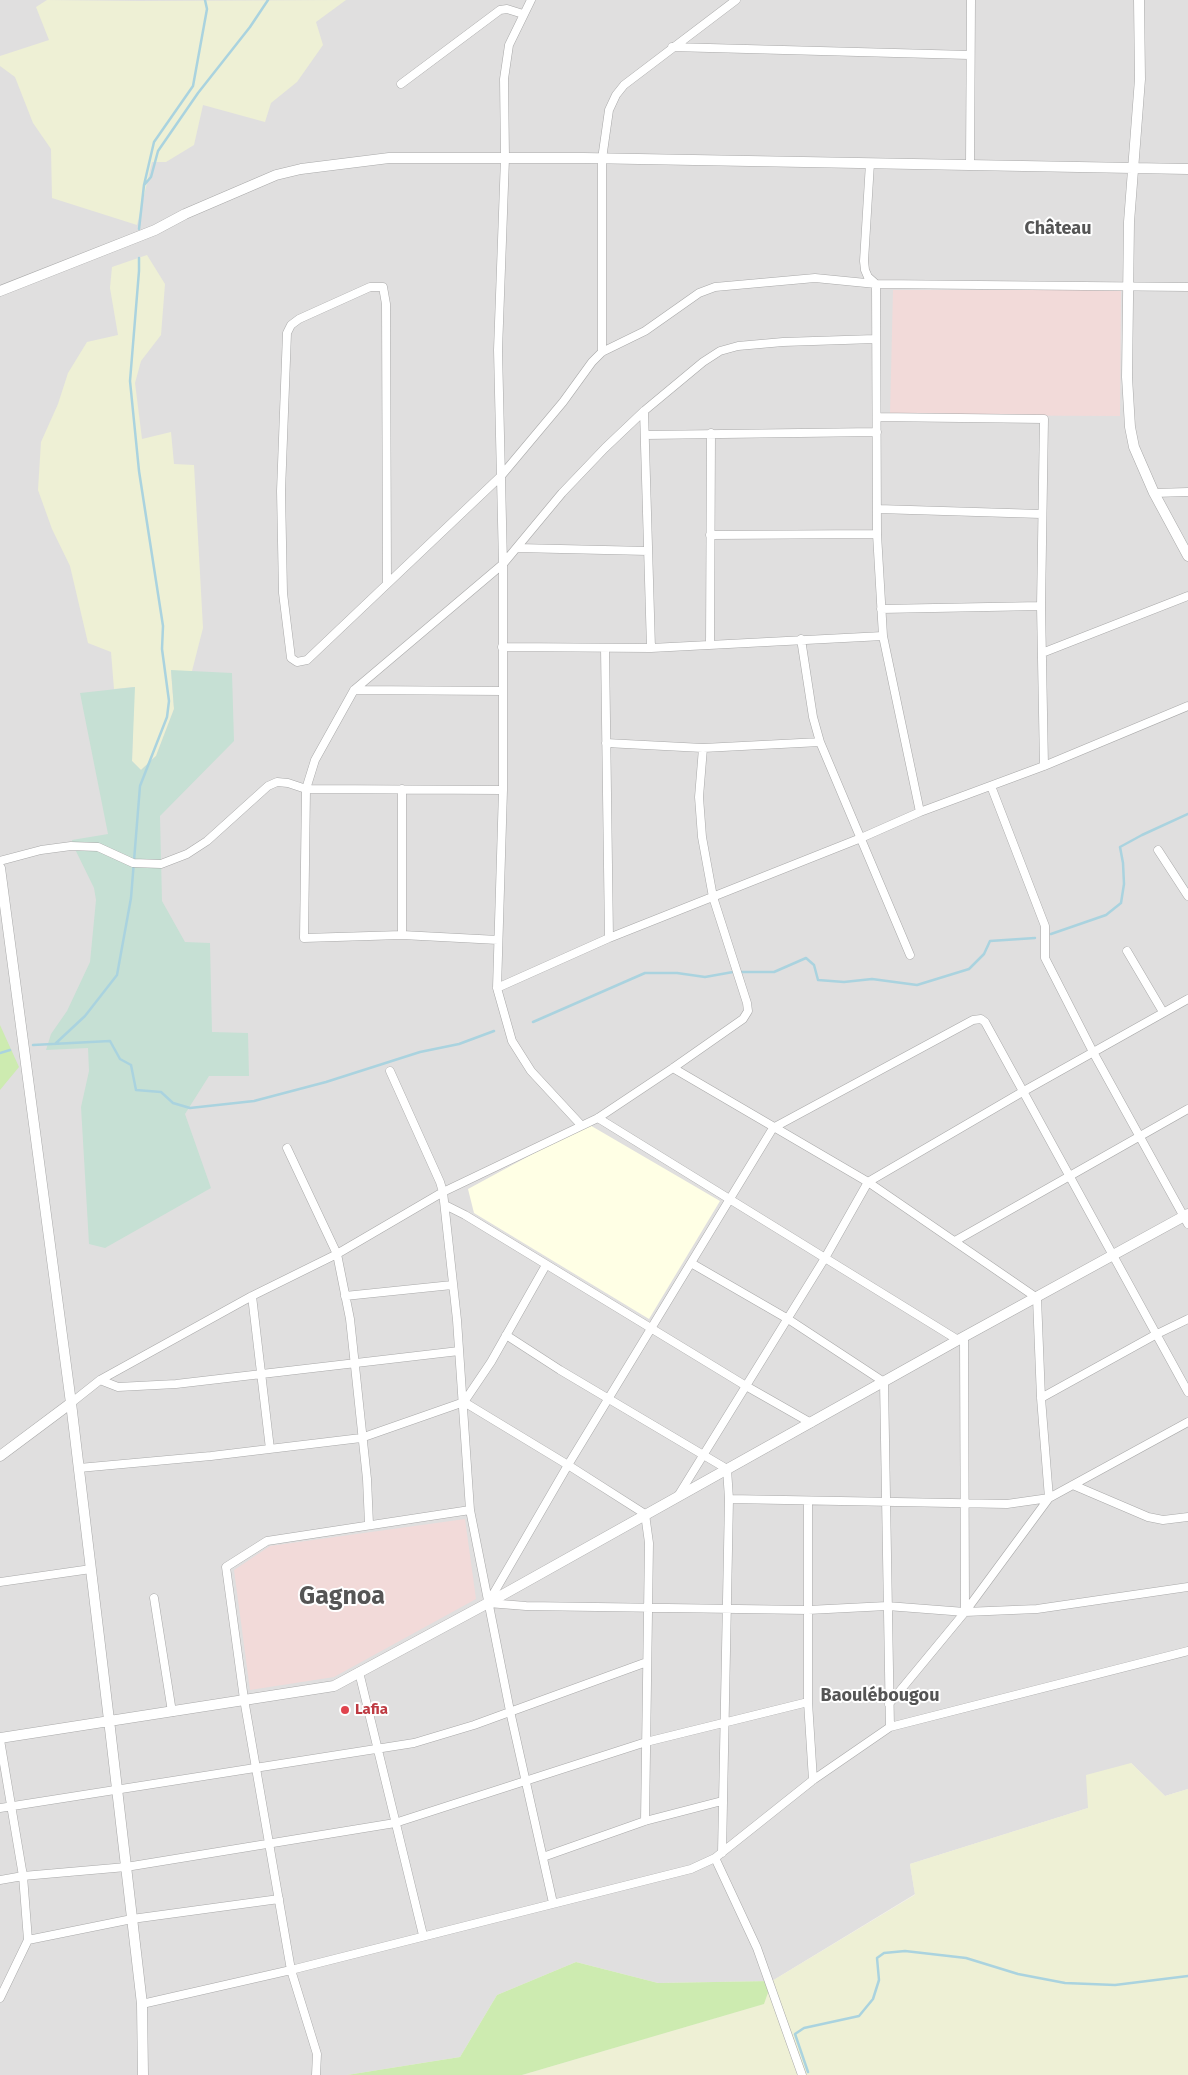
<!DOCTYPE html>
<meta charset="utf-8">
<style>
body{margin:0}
canvas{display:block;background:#f2efe9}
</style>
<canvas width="1188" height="2075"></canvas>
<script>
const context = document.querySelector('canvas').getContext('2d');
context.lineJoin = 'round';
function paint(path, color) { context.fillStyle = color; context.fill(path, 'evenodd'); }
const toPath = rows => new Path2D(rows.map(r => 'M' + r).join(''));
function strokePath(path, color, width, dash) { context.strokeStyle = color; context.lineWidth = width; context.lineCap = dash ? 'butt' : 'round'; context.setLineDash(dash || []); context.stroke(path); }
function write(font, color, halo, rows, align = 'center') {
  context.font = font + ' "Fira Sans",sans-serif'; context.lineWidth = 4; context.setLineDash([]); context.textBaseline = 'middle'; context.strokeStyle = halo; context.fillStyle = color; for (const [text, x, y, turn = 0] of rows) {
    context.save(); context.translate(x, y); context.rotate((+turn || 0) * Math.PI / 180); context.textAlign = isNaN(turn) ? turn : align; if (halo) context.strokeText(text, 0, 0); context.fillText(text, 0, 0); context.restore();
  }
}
const residential = toPath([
 [0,0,1188,0,1188,1789,1165,1796,1131,1763,1088,1808,910,1864,915,1894,772,1981,658,1983,576,1962,497,1995,460,2057,347,2075,0,2075]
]);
const commercial = toPath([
 [893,290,1121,290,1120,416,890,415],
 [465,1519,476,1599,334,1677,250,1690,234,1570,270,1546]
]);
const education = toPath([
 [588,1124,720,1201,649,1319,474,1213,468,1189]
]);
const farmland = toPath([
 [47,0,139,1,346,0,316,22,323,45,297,82,271,103,265,122,203,105,194,145,166,162,152,162,137,225,52,198,51,149,33,123,15,77,0,66,0,56,49,40,36,7],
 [147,255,165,284,161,335,141,361,135,383,142,439,171,432,174,464,194,465,203,628,192,671,171,671,174,709,156,756,141,770,132,761,134,687,114,689,111,652,88,643,70,566,52,529,38,490,41,442,58,404,68,373,87,342,118,335,110,288,112,267],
 [1131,1763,1165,1796,1188,1789,1188,2075,522,2075,763,2004,772,1981,915,1895,910,1864,1088,1808,1086,1775]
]);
const grass = toPath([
 [0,1025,19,1067,0,1090],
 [576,1962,658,1983,772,1981,764,2004,522,2075,347,2075,460,2057,497,1995]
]);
const wetland = toPath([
 [171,670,232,673,234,741,160,816,162,901,185,942,210,943,212,1032,248,1033,249,1076,209,1076,185,1114,211,1188,105,1248,89,1244,81,1107,89,1071,88,1048,46,1050,51,1034,67,1011,90,962,96,900,94,888,73,845,72,840,108,834,80,693,135,687,132,761,141,770,156,756,174,709]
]);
const stream = toPath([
 [145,184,151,177,158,151,198,93,250,27,268,0],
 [139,229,144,185,154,142,193,86,207,9,205,0],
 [1051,934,1106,915,1121,903,1124,884,1123,863,1120,847,1142,835,1188,814],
 [533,1022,645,973,677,973,705,977,733,972,774,972,806,958,814,965,818,980,844,982,872,979,917,985,969,969,984,954,990,941,1035,938],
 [55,1044,85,1016,117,975,131,898,140,786,167,717,169,701,162,649,163,626,139,471,130,381,139,271,139,258],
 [33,1045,110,1041,120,1059,131,1065,136,1090,161,1092,173,1103,190,1108,254,1101,326,1082,420,1052,459,1044,494,1031],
 [0,1053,10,1050],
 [808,2072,795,2034,804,2028,859,2016,873,1999,879,1980,877,1958,884,1953,905,1951,966,1958,1018,1974,1065,1983,1115,1985,1188,1976]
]);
const minor = toPath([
 [531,0,509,45,504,79,505,158,498,350,503,564,503,790,497,988,512,1041,531,1071,581,1125],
 [672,47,969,55],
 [401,84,500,10,507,9,523,14],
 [870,163,864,261,865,270,868,277,876,284,877,534,883,636,920,812],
 [970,165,971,0],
 [602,352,602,159,609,110,616,95,624,85,736,0],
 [644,411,651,648],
 [877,417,1044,419,1041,606,1044,766],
 [645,435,877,432],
 [1154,493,1188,492],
 [878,509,1041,514],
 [710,535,877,534],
 [517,548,648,551],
 [387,582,386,304,383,287,370,287,299,319,291,325,287,333,281,491,283,593,291,658,297,662,307,660,501,476,563,402,592,362,602,352,645,331,699,293,715,287,815,278,876,284,1188,287],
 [881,609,1041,606],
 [801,639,813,717,820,742,910,955],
 [710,645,711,433],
 [502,647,651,648,883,636],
 [605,648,609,938],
 [1042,653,1188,596],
 [354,690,503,691],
 [606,743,703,748,820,742],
 [991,786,1045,926,1045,958,1093,1052,1188,1224],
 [402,789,402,935],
 [1158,850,1188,896],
 [0,861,41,850,71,846,98,847,133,863,161,864,187,854,207,841,268,786,277,782,288,783,306,789,503,790],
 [498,940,402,935,304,938,306,789,315,760,354,690,503,564,562,493,605,448,644,411,703,362,720,351,738,346,783,342,875,339],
 [1127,951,1163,1012],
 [497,988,609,938,861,838,920,812,1044,766,1188,706],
 [673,1068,868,1182,1037,1298,1041,1398,1049,1498,965,1612,889,1704],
 [390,1071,440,1182,443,1192,457,1320,470,1510,510,1711,553,1903],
 [598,1118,958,1340],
 [287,1148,337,1254,350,1319,367,1479,369,1524],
 [445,1205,465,1215,746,1386,811,1423],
 [955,1241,1188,1109],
 [691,1263,788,1319,884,1382,890,1727],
 [252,1296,270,1449],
 [345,1296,452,1285],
 [506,1335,560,1370,727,1469,729,1499,722,1853],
 [964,1338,965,1611],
 [100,1380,118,1387,176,1384,459,1351],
 [1041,1398,1155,1335,1188,1319],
 [464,1402,568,1465,645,1514,649,1543,645,1821],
 [71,1403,100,1380,252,1296,337,1254,443,1192,598,1118,673,1068,743,1019,748,1011,747,1003,713,897,702,837,699,797,703,748],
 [79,1468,211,1456,361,1438,464,1402,491,1362,546,1265],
 [1073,1485,1148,1517,1163,1520,1188,1517],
 [678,1496,825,1258,868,1182,1024,1091,1188,999],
 [729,1499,1007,1504,1049,1498,1188,1422],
 [808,1501,808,1702,813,1780],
 [0,1582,91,1569],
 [154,1598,172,1712],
 [488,1603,568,1465,773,1128,973,1020,981,1019,985,1022,1188,1392],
 [488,1603,526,1606,808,1610,887,1606,965,1612,1037,1609,1188,1587],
 [359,1672,423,1935],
 [0,1740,23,1876,28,1940,0,1998],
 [0,1808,414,1743,474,1725,647,1662],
 [543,1857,645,1821,722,1801],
 [715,1858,757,1948,802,2075],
 [0,1880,23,1876,126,1867,395,1823,646,1742,808,1702],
 [28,1940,132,1919,279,1899],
 [142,2004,291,1970,691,1869,715,1858,813,1780,890,1727,1188,1651],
 [316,2075,317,2054,291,1970,244,1699,226,1567,267,1541,470,1510]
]);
const tertiary = toPath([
 [1139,0,1140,79,1129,222,1127,377,1130,427,1134,447,1154,493,1188,556],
 [0,291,155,230,185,214,276,175,301,169,389,158,584,158,1188,169],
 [0,868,71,1403,109,1720,142,2004,143,2075],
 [0,1456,71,1403],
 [0,1738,334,1686,488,1603,958,1340,1188,1214]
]);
const markers = [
 [345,1710,5,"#e0444e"]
];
const healthNames = [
 ["Lafia",355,1710]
];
const quarterNames = [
 ["Château",1058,229],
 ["Baoulébougou",880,1696]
];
const townNames = [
 ["Gagnoa",342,1597]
];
paint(residential, '#e0dfdf');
paint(commercial, '#f2dad9');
paint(education, '#ffffe5');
paint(farmland, '#eef0d5');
paint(grass, '#cdebb0');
paint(wetland, '#c6e0d4');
strokePath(stream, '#aad3df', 2.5);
strokePath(minor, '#a9a9a9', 9);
strokePath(tertiary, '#a9a9a9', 11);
strokePath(minor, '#fff', 8);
strokePath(tertiary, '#fff', 10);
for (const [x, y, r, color] of markers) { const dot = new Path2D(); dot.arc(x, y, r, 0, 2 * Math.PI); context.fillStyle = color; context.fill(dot); strokePath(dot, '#fff', 2); }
write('bold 15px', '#be3a42', '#fff', healthNames, 'left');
write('bold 18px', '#555', '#fff', quarterNames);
write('bold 25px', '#555', '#fff', townNames);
</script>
